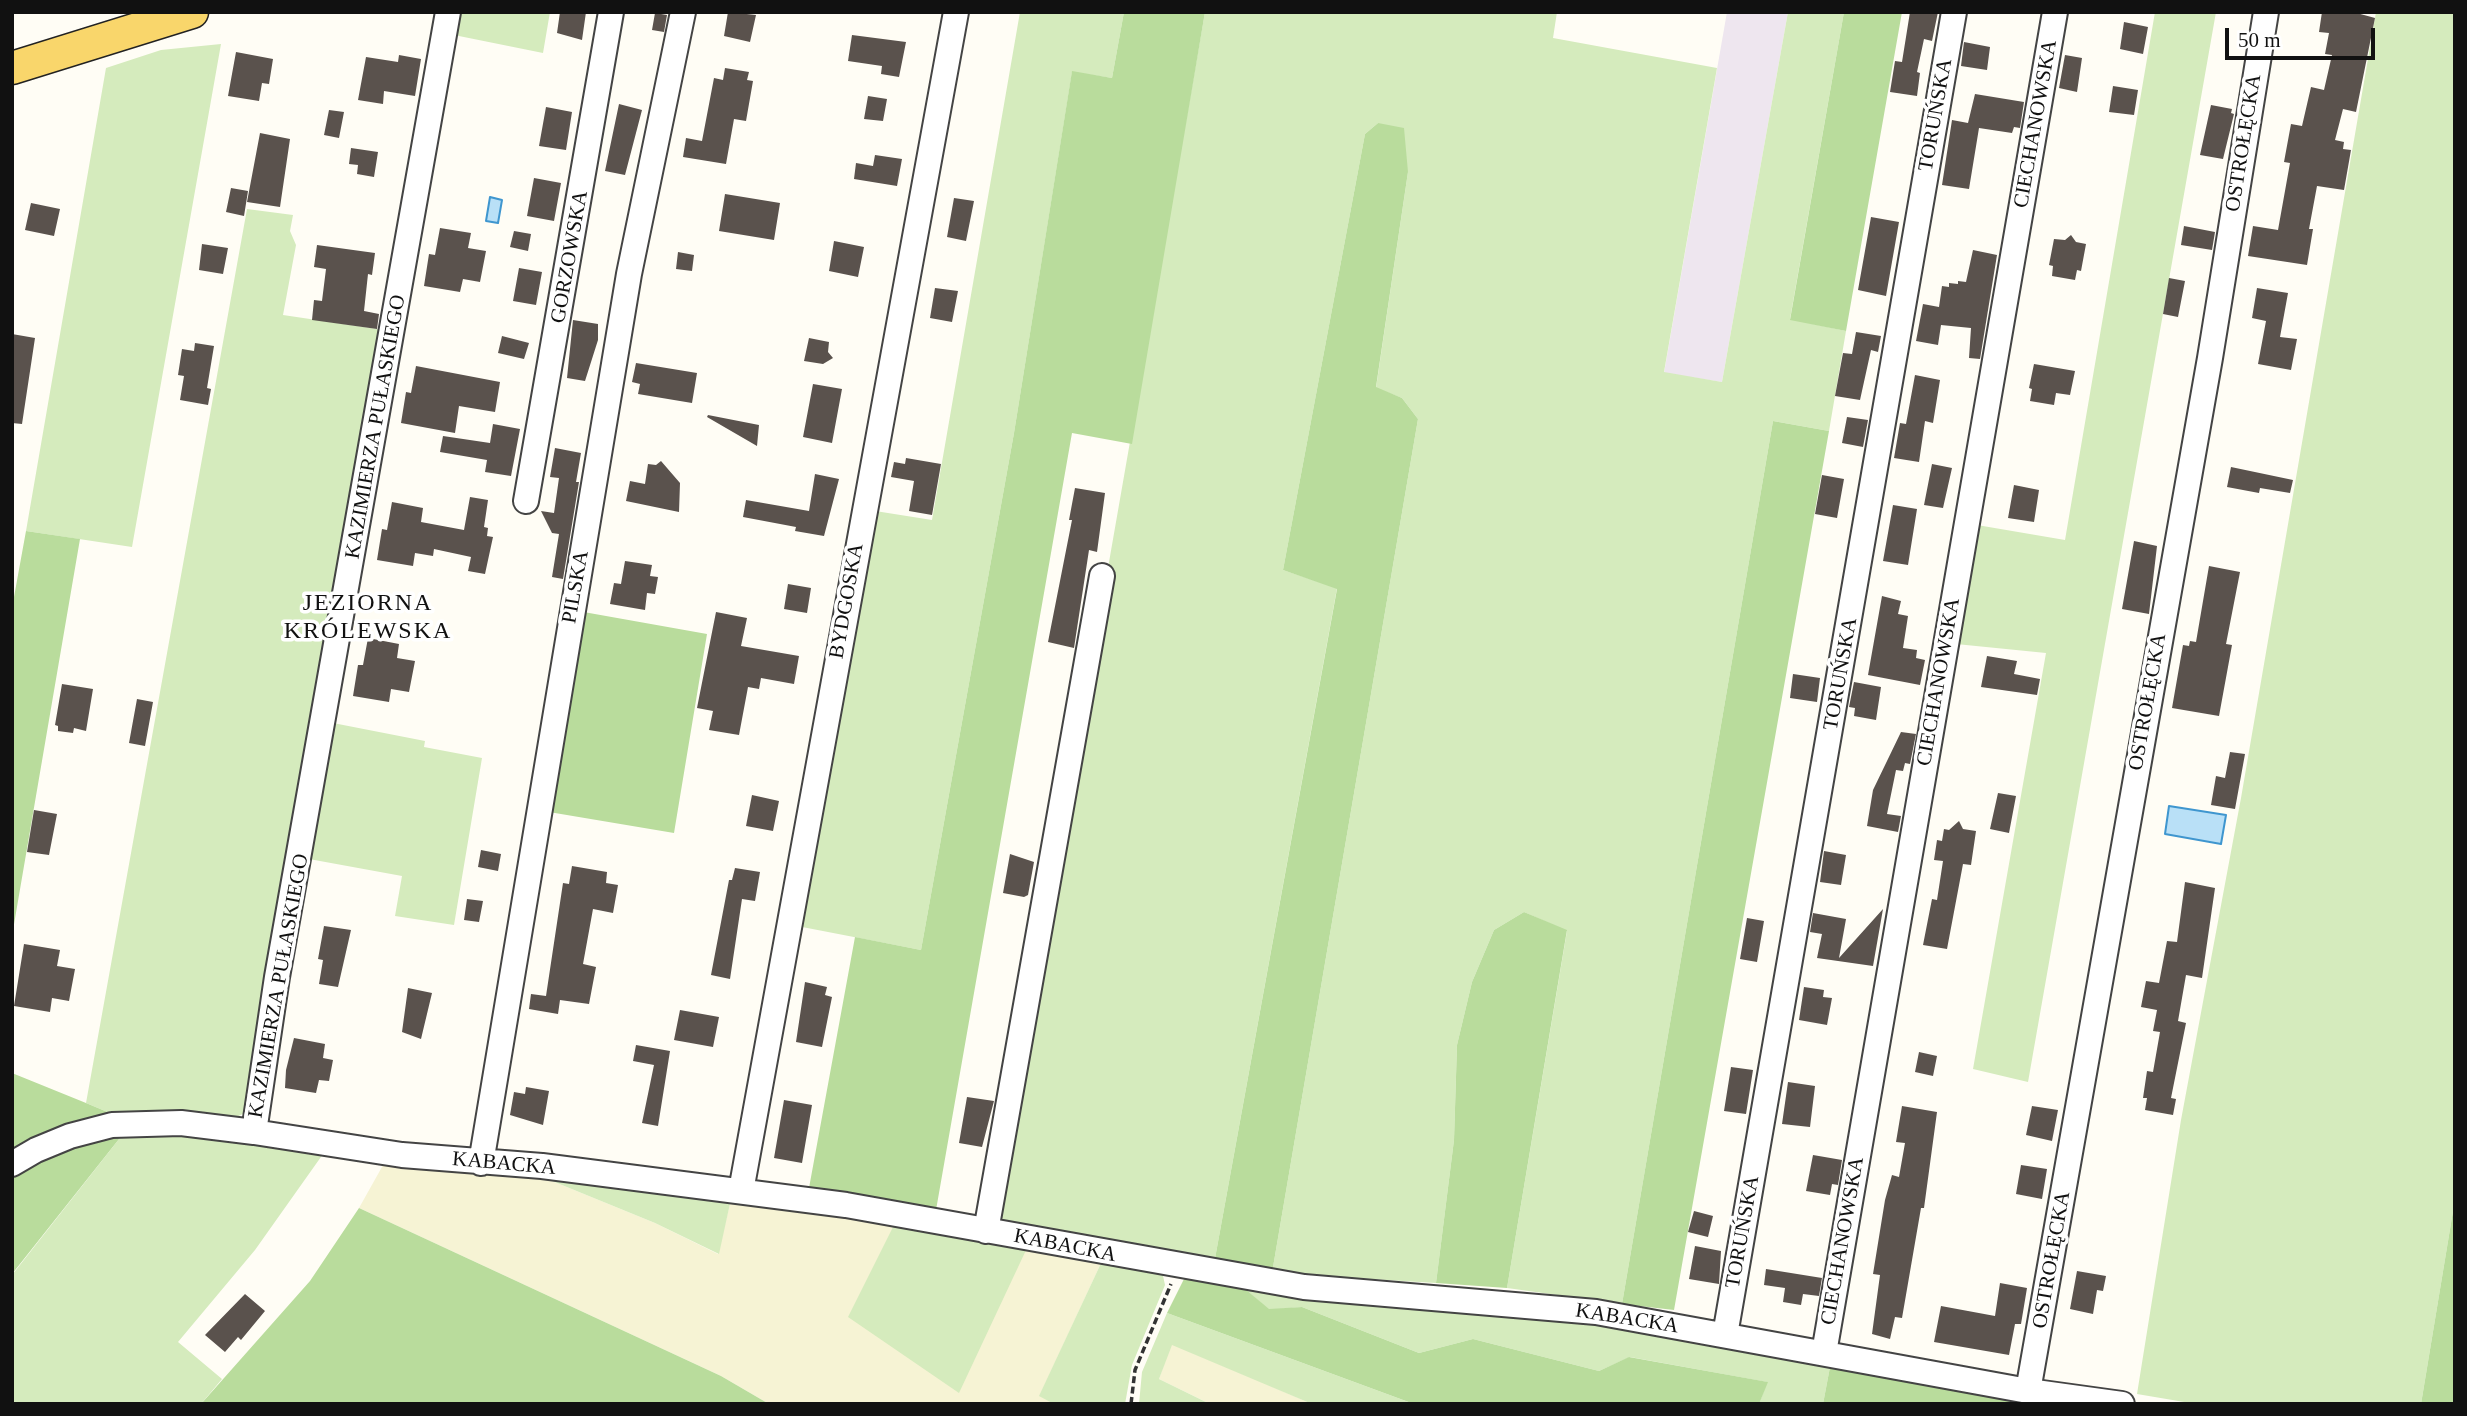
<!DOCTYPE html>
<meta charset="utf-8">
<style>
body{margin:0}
#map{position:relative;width:2467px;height:1416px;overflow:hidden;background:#fffdf5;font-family:"Times New Roman",serif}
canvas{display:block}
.frame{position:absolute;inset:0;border:14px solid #111;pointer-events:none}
.scale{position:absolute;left:2225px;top:28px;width:150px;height:32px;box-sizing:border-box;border:4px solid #111;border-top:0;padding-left:9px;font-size:21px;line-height:24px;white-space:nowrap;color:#111;-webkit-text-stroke:5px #fff;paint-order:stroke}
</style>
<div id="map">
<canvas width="2467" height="1416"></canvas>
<div class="frame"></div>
<div class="scale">50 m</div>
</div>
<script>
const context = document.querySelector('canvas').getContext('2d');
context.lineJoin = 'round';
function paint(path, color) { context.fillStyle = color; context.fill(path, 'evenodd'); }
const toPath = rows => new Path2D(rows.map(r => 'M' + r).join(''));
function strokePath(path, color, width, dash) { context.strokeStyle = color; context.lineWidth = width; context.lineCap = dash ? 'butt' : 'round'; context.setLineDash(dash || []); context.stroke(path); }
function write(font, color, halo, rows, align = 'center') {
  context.font = font + ' "Times New Roman",serif'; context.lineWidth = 7; context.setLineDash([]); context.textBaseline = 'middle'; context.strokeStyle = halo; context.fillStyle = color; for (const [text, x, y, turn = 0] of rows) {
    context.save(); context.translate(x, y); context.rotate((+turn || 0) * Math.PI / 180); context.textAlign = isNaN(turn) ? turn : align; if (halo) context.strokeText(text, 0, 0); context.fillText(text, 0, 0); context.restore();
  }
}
const industrial = toPath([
 [1727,12,1788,12,1722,382,1664,373]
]);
const farmland = toPath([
 [387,1158,535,1174,655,1223,718,1254,731,1199,853,1213,1102,1261,1040,1395,1054,1404,769,1404,721,1376,359,1208],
 [1171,1344,1266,1384,1312,1404,1210,1404,1159,1379]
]);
const green = toPath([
 [458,12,550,12,543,53,454,35],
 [1020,12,1124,12,1112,78,1072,72,1014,433,921,950,797,926,869,510,932,520],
 [1205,12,1557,12,1553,38,1717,68,1664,372,1722,382,1788,12,1844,12,1790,319,1846,331,1829,431,1773,421,1622,1304,1507,1288,1567,931,1524,912,1494,930,1472,982,1457,1045,1454,1140,1436,1283,1272,1273,1418,419,1402,398,1376,388,1408,172,1378,123,1365,134,1283,570,1337,588,1214,1264,994,1221],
 [2155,12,2216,12,2028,1082,1973,1069,2046,653,1956,644,1977,525,2065,540],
 [2376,12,2455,12,2455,1199,2421,1404,2196,1404,2137,1394,2181,1120,2241,798],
 [221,44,132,547,26,531,106,68,161,50],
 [247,209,293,215,290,231,296,245,283,315,384,330,247,1112,232,1119,117,1116,86,1103],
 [333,723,425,741,424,747,482,758,454,925,395,916,402,876,309,859],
 [127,1129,328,1147,255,1250,178,1342,222,1379,201,1404,12,1404,12,1275],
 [535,1174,731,1199,719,1254,655,1223],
 [896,1221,1027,1248,959,1393,848,1317],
 [1102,1261,1162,1271,1165,1285,1132,1365,1125,1404,1054,1404,1039,1396],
 [1244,1288,1595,1322,1830,1367,1823,1404,1759,1404,1767,1382,1630,1357,1599,1371,1473,1339,1419,1353,1302,1307,1269,1310],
 [1167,1313,1414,1404,1312,1404,1172,1345,1159,1379,1210,1404,1139,1404,1142,1372]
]);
const forest = toPath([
 [1124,12,1205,12,1132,444,1072,433,936,1210,809,1188,855,937,921,950,1014,433,1072,71,1112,78],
 [1844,12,1902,12,1846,331,1790,320],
 [1378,123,1404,128,1408,172,1376,387,1402,398,1418,419,1272,1273,1214,1264,1337,589,1283,570,1365,134],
 [1773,421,1829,431,1674,1310,1622,1304],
 [26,531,80,539,12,936,12,608],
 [578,611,707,634,674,833,549,812],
 [1524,912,1567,930,1507,1288,1436,1283,1454,1140,1457,1045,1472,982,1494,930],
 [12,1073,86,1103,117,1116,12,1155],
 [127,1129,12,1274,12,1176,41,1153],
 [2455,1199,2455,1404,2421,1404],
 [359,1208,721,1376,769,1404,201,1404,310,1281],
 [1184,1279,1201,1279,1244,1288,1269,1309,1302,1307,1419,1353,1473,1339,1599,1371,1629,1357,1768,1382,1759,1404,1414,1404,1167,1313],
 [1830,1367,2035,1404,1823,1404]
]);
const water = toPath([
 [490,197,502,200,498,223,486,221,490,197],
 [2169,806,2226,815,2221,844,2165,834,2169,806]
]);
const building = toPath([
 [560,12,586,12,582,40,557,33],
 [728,12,756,15,750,42,724,36],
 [1910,12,1938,12,1932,41,1924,39,1917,72,1920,73,1917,96,1890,92,1895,61,1902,62],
 [2322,12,2353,12,2375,18,2356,112,2343,109,2335,140,2344,142,2343,149,2351,150,2344,190,2317,186,2309,229,2313,229,2307,265,2248,256,2253,226,2278,230,2290,163,2284,162,2291,124,2302,126,2311,87,2324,90,2332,55,2325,54,2329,33,2319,32],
 [655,13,667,15,664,32,652,30],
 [2124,22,2148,27,2143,54,2120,49],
 [852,35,906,42,899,77,881,74,882,66,848,61],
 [1964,42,1990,47,1987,70,1961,66],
 [236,52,273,59,269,84,262,83,259,101,228,96],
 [399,55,421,59,415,96,384,91,383,104,358,100,366,57,398,62],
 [2065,55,2082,58,2077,92,2059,88],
 [725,68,749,72,747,80,753,81,746,121,734,119,726,164,683,157,686,138,702,141,714,78,723,80],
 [2113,86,2138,90,2134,115,2109,112],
 [1975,94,2024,102,2020,128,2014,127,2012,133,1979,128,1969,189,1942,185,1952,120,1968,123],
 [868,96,887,99,883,121,864,119],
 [619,104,642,110,625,175,605,171],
 [2211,105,2232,109,2231,113,2234,114,2223,159,2200,155],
 [546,107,572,112,566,150,539,146],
 [329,110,344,112,339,138,324,135],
 [260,133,290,139,280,207,247,202],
 [351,148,378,152,374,177,357,174,358,165,349,164],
 [875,155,902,159,897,186,854,179,856,163,873,166],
 [534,178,561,183,554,221,527,216],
 [231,188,248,191,244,216,226,212],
 [725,194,780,203,774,240,719,231],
 [954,198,974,201,966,241,947,237],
 [31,203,60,209,54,236,25,230],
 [1871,217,1899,222,1886,296,1858,290],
 [2184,226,2215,232,2212,250,2181,245],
 [440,228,471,233,468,248,486,251,480,282,463,279,460,292,424,286,429,254,435,255],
 [514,231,531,234,528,251,510,247],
 [2071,235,2076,242,2086,244,2081,271,2077,270,2075,280,2052,276,2053,266,2049,265,2054,239,2065,240],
 [834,241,864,247,858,277,829,271],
 [202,244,228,248,223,274,199,270],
 [317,245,375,253,372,275,368,274,364,311,379,314,377,329,312,320,314,300,322,301,326,269,314,267],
 [1973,250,1997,255,1980,359,1969,358,1971,328,1941,325,1938,345,1916,341,1923,304,1939,307,1942,286,1949,287,1949,283,1958,284,1958,281,1966,282],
 [678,252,694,255,692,271,676,269],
 [519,268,542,272,536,305,513,301],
 [2169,278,2185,281,2178,317,2163,314],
 [935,288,958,291,952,322,930,318],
 [2257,288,2288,293,2280,337,2297,339,2291,370,2258,364,2266,321,2252,318],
 [573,320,598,324,598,340,585,381,567,378],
 [1856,332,1881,336,1878,352,1871,350,1860,400,1835,396,1843,353,1852,354],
 [12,334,35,338,22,424,12,423],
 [502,336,529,343,524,359,498,353],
 [809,338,829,342,828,352,833,358,823,364,804,361],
 [195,343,214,346,207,388,211,389,208,405,180,400,184,376,178,375,182,349,194,351],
 [636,363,697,373,692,403,638,394,640,384,632,382],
 [2034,364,2075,371,2070,395,2056,393,2054,405,2030,401,2032,389,2029,388],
 [416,366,500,382,495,412,459,406,455,433,401,423,406,392,411,393],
 [1915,375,1940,380,1933,423,1925,421,1919,462,1894,458,1900,423,1906,424],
 [813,384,842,389,832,443,803,437],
 [708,415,759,425,757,446,707,417],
 [1847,417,1868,420,1863,447,1842,443],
 [493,424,520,429,511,476,485,472,487,460,440,452,443,436,490,443],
 [555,448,581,453,576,482,579,482,563,579,552,577,559,534,552,533,541,511,554,513,559,478,550,477],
 [906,458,941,464,932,515,909,511,914,481,891,477,894,462,905,464],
 [661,461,680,483,679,512,626,501,630,481,645,484,648,464,656,465],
 [1932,464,1952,468,1943,508,1924,505],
 [2231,467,2293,480,2290,493,2260,488,2259,493,2227,487],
 [815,474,839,479,824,536,795,531,796,527,743,517,746,500,809,511],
 [1822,475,1844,479,1837,518,1815,514],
 [2014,485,2039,490,2034,522,2008,518],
 [1075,488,1105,493,1097,552,1089,550,1074,648,1048,642,1072,520,1069,520],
 [470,497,488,500,484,527,488,528,487,536,493,537,485,574,468,571,471,557,434,549,433,556,415,553,413,566,377,560,382,529,387,530,392,502,423,508,421,522,464,530],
 [1893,505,1917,509,1908,565,1883,561],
 [2134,541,2157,546,2149,614,2122,609],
 [625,561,652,565,650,576,658,577,655,594,647,593,645,610,610,604,614,583,621,584],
 [2209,566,2240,572,2226,644,2232,645,2219,716,2172,708,2183,645,2189,646,2190,641,2196,642],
 [788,584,811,588,807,613,784,609],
 [1882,596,1901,601,1898,614,1908,616,1903,648,1917,650,1916,658,1925,660,1920,685,1868,675],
 [716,612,747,618,741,646,799,656,794,684,761,678,759,689,748,687,739,735,709,730,713,711,697,708],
 [368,638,399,644,397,658,415,661,409,692,391,689,389,702,353,696,358,665,363,665],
 [1987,656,2017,661,2014,674,2040,679,2037,695,1981,687],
 [1793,674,1820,678,1817,702,1790,698],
 [1854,682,1881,687,1876,720,1854,716,1855,708,1849,707],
 [62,684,93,689,86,731,74,728,73,733,58,731,58,726,55,725],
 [137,699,153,702,145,746,129,743],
 [1901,732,1916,734,1910,764,1905,763,1903,771,1896,770,1887,814,1901,816,1898,832,1867,826,1873,790],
 [2230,752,2245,754,2235,809,2211,805,2216,776,2225,778],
 [1998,793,2016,796,2009,833,1990,829],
 [752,795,779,801,773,831,746,826],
 [34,810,57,814,49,855,27,852],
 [1959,821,1963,829,1976,831,1971,865,1963,864,1947,949,1923,945,1932,899,1937,900,1943,861,1934,860,1937,840,1942,841,1944,829,1949,830],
 [481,850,501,854,498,871,478,867],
 [1824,851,1846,855,1841,885,1820,882],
 [1010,854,1034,862,1028,895,1024,897,1003,893],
 [572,866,607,872,606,883,618,885,613,913,593,909,583,964,596,967,589,1004,560,1000,558,1014,529,1009,531,994,546,996,563,883,569,884],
 [735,868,760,872,755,901,742,899,730,979,711,975,729,880,732,880],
 [2185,882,2215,888,2202,978,2186,975,2178,1021,2186,1023,2171,1098,2176,1099,2173,1115,2145,1110,2147,1098,2143,1098,2147,1071,2153,1072,2160,1032,2153,1031,2157,1010,2141,1007,2146,981,2159,983,2167,941,2177,942],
 [467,899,483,901,479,922,464,920],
 [1883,909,1873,966,1817,958,1822,934,1810,932,1813,913,1846,919,1839,958],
 [1747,918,1764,921,1757,962,1740,959],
 [324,926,351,930,338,987,319,984,323,960,318,959],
 [24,944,60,950,57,966,75,969,69,1001,52,998,50,1012,14,1006],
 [805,982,827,987,825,995,832,997,822,1047,796,1042],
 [1804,987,1824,990,1823,997,1832,998,1827,1025,1799,1020],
 [408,988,432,993,421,1039,402,1032],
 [680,1010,719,1017,713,1047,674,1040],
 [294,1038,325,1044,323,1058,333,1060,329,1081,319,1080,316,1093,285,1088,286,1070],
 [636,1045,670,1051,658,1126,642,1123,654,1065,633,1061],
 [1919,1052,1937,1056,1933,1076,1915,1072],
 [1731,1067,1753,1070,1746,1114,1724,1111],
 [1788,1082,1815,1086,1810,1127,1782,1124],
 [526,1087,549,1091,543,1125,510,1115,514,1092,525,1094],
 [967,1097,994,1101,982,1147,959,1143],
 [784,1100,812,1105,802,1163,774,1158],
 [1902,1106,1937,1112,1924,1208,1921,1208,1902,1318,1895,1317,1890,1339,1872,1334,1880,1275,1873,1274,1885,1200,1892,1175,1899,1177,1905,1143,1896,1142],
 [2032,1106,2058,1110,2052,1141,2026,1135],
 [1813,1155,1842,1160,1838,1185,1832,1184,1830,1195,1806,1191],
 [2021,1165,2047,1169,2042,1199,2016,1194],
 [1694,1211,1713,1216,1708,1237,1688,1232],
 [1695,1246,1721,1251,1719,1284,1689,1279],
 [1766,1269,1822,1278,1819,1296,1803,1294,1801,1305,1783,1302,1785,1288,1764,1285],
 [2077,1271,2106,1276,2103,1291,2097,1290,2093,1314,2070,1309],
 [2000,1283,2027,1288,2021,1324,2015,1324,2009,1355,1934,1342,1941,1306,1995,1316],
 [245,1294,265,1311,241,1340,238,1337,225,1352,205,1335]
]);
const path = toPath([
 [1131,1404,1135,1370,1171,1284]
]);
const minor = toPath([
 [526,501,611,12],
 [254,1132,277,977,448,12],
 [481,1163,629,274,683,12],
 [12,1164,36,1150,70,1136,112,1125,181,1123,254,1132,402,1155,542,1166,846,1205,1304,1287,1596,1312,2028,1391,2122,1404],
 [741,1191,956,12],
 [986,1231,1102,576],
 [1725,1335,1954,12],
 [1824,1353,2055,12],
 [2028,1391,2210,358,2266,12]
]);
const major = toPath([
 [12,68,192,12]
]);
const streetNames = [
 ["TORUŃSKA",1936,115,-80],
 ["CIECHANOWSKA",2036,124,-80],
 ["OSTROŁĘCKA",2244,143,-81],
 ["GORZOWSKA",570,257,-80],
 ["KAZIMIERZA PUŁASKIEGO",376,427,-80],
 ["PILSKA",576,587,-80],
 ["BYDGOSKA",847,601,-80],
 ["TORUŃSKA",1841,674,-80],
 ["CIECHANOWSKA",1939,682,-80],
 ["OSTROŁĘCKA",2148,702,-80],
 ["KAZIMIERZA PUŁASKIEGO",279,986,-80],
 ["KABACKA",504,1164,5],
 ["TORUŃSKA",1743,1232,-80],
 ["CIECHANOWSKA",1843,1241,-80],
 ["KABACKA",1065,1246,11],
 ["OSTROŁĘCKA",2052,1260,-80],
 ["KABACKA",1627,1319,9]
];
const quarterNames = [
 ["JEZIORNA",368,604],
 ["KRÓLEWSKA",368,632]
];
paint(industrial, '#eee6ef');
paint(farmland, '#f6f3d4');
paint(green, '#d5ebbd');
paint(forest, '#b9dc9c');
paint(water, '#b9e0f7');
strokePath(water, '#3f96cf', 2);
paint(building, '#5a524d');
strokePath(minor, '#444', 28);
strokePath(major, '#222', 35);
strokePath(path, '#333', 3.5, [7, 3.5]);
strokePath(minor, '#fff', 24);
strokePath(major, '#f9d66b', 32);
write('21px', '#111', '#fff', streetNames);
context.letterSpacing = '2px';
write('24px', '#111', '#fff', quarterNames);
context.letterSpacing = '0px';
</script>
